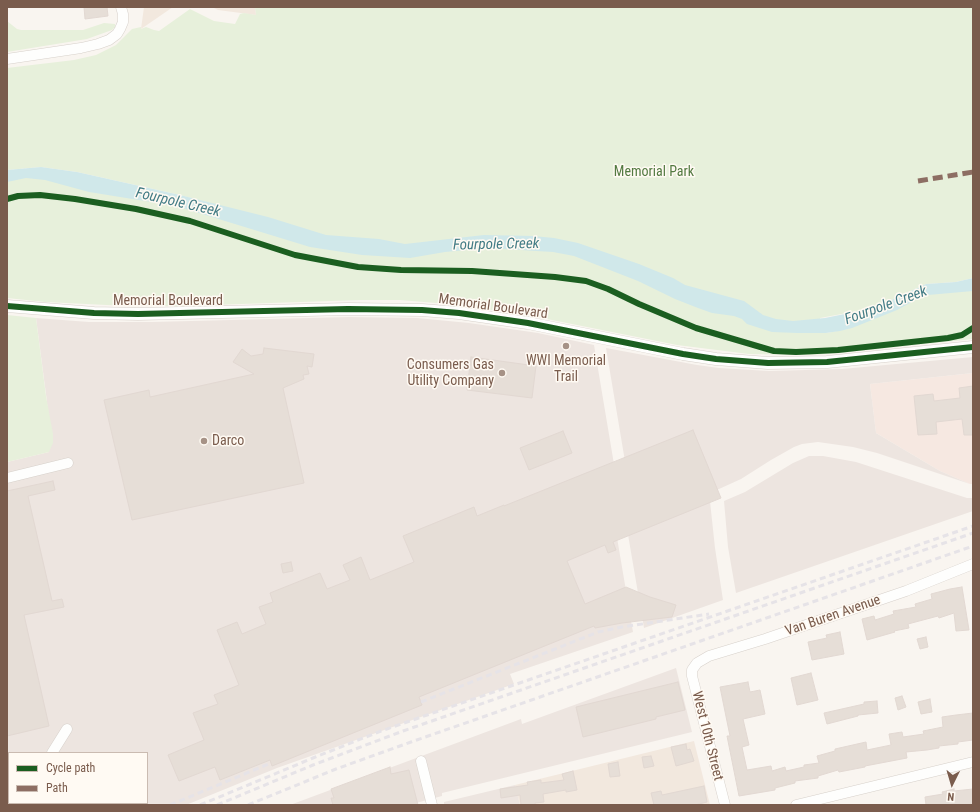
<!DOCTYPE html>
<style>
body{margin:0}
#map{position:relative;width:980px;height:812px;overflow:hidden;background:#f9f5f0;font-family:"Roboto Condensed",sans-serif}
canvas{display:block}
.frame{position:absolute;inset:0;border:8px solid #7a5c4d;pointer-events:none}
.legend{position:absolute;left:8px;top:752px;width:140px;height:52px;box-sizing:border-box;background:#fffaf3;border:1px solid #cabbb1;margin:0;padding:5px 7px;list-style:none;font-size:12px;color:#7a5c4d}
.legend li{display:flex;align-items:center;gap:8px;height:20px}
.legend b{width:20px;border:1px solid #cabbb1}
.north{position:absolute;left:932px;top:764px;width:40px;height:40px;-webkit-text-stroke:3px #fffaf3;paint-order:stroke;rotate:185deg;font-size:11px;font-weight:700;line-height:16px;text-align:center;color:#7a5c4d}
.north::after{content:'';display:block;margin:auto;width:14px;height:18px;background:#7a5c4d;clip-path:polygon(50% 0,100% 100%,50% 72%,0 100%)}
</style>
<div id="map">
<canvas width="980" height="812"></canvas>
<div class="frame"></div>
<ul class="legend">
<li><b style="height:5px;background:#1b5e20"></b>Cycle path</li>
<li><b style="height:5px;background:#8d6e63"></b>Path</li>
</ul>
<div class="north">N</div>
</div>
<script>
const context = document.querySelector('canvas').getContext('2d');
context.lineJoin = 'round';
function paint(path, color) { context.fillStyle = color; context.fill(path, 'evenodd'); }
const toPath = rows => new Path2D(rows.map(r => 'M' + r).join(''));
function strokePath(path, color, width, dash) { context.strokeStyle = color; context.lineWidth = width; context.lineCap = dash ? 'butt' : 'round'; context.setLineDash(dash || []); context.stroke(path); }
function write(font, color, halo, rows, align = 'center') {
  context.font = font + ' "Roboto Condensed",sans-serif'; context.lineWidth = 3; context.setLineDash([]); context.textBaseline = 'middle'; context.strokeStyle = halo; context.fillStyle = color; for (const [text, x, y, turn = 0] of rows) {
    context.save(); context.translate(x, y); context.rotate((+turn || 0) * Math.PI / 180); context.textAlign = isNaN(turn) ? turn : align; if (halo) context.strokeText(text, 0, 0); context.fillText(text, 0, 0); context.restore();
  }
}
const residential = toPath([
 [144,7,173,7,141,29],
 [212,7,255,7,256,15,218,10],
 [694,741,710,805,520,805,515,785]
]);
const commercial = toPath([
 [973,373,973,484,970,484,940,471,876,433,870,384]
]);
const industrial = toPath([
 [349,317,417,318,469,323,538,333,594,345,622,512,613,514,633,632,510,674,514,684,277,768,186,805,7,805,7,462,49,452,47,402,36,318,89,322,152,322],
 [9,753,147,753,147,803,9,803],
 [606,348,697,365,719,368,769,371,842,369,973,357,973,373,870,384,876,433,940,471,970,484,877,453,853,447,818,442,802,444,794,447,771,460,741,479,719,489,709,492,715,548,723,600,644,628,626,523,635,521],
 [809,456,823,456,856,462,967,498,973,498,973,511,736,593,728,547,724,501,745,492,793,463],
 [676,668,692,732,442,793,442,796,416,803,416,805,290,805,521,719,522,724],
 [515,785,520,805,444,805,444,802]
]);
const green = toPath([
 [255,7,973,7,973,278,956,282,926,284,874,308,820,318,820,333,827,333,847,329,875,318,897,306,944,289,973,286,973,339,840,353,812,355,749,354,677,345,517,313,436,303,400,300,360,300,182,306,127,306,45,302,7,298,7,179,43,173,228,208,180,195,77,172,41,167,7,170,7,68,74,60,96,55,116,45,132,29,141,27,141,29,146,27,154,30,159,31,190,9,214,21,235,24,240,14,244,13,256,15],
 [7,21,17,29,21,30,83,30,104,23,115,24,115,27,112,30,87,39,7,52],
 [7,315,36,318,46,396,53,434,53,443,49,452,7,462]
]);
const water = toPath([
 [41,167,77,172,180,195,268,217,326,235,379,239,405,244,484,235,533,236,554,238,578,243,639,264,673,278,685,285,744,301,763,315,776,319,793,321,825,318,874,308,926,284,956,282,973,278,973,291,928,295,919,298,897,310,852,328,840,331,826,333,797,333,772,332,747,324,742,319,734,316,712,313,698,308,675,299,638,281,574,256,553,252,488,248,445,252,410,258,362,255,310,247,176,206,89,192,45,180,26,178,7,182,7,170]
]);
const building = toPath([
 [84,7,107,7,108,16,85,19,84,7],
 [264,348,314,354,312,367,307,366,309,374,303,375,304,379,283,388,304,483,132,520,104,400,149,390,150,397,254,374,233,362,242,349,251,356,263,354,264,348],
 [471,357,536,366,532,398,467,390,471,357],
 [973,386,973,435,964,435,962,419,936,422,937,434,918,435,914,396,933,394,934,401,960,398,959,388,973,386],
 [693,430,721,498,613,542,616,550,608,553,605,545,567,561,585,604,626,587,650,597,676,605,672,617,622,623,595,628,594,626,419,697,422,705,272,766,270,760,220,780,215,767,179,781,168,755,204,740,193,713,218,704,214,695,239,685,217,630,237,622,242,634,266,624,259,607,273,602,270,593,320,573,327,589,350,580,343,565,361,557,370,580,414,562,403,536,474,507,477,516,504,505,504,506,693,430],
 [563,431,572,453,529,470,520,448,563,431],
 [53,481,55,490,28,496,52,601,62,599,64,607,24,615,49,726,7,736,7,491,53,481],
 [291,562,293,571,283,573,281,564,291,562],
 [962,587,969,630,956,631,954,613,939,618,938,616,908,624,909,628,894,631,895,632,867,640,862,619,874,616,875,620,894,614,893,611,916,607,915,604,932,599,931,594,950,589,962,587],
 [840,632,844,654,812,660,808,642,827,638,826,635,840,632],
 [926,637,928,647,920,649,917,639,926,637],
 [811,673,818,700,797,705,791,678,811,673],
 [678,682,685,710,656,717,656,719,583,737,576,707,678,682],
 [748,682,750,692,760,690,765,714,743,719,749,745,742,747,747,770,771,766,772,771,785,767,786,771,804,767,804,765,819,763,817,756,835,751,835,749,866,742,867,750,891,745,889,734,902,732,903,737,924,734,923,731,943,727,942,717,956,715,973,713,973,740,958,742,958,744,939,746,939,748,927,750,906,752,907,758,865,766,865,767,839,772,838,770,818,776,818,778,795,781,795,783,775,788,775,790,739,796,727,736,730,736,720,687,748,682],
 [902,696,906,707,898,710,895,698,902,696],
 [930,699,932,712,921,714,918,702,930,699],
 [877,701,878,713,858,715,858,716,827,724,824,713,864,704,864,702,877,701],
 [686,744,687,750,690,749,694,761,676,766,671,747,686,744],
 [651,756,654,766,644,768,642,757,651,756],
 [618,762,620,776,610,777,608,764,618,762],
 [390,767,391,774,409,770,418,805,333,805,331,798,334,798,331,789,390,767],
 [573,771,577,790,566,792,566,790,543,794,544,802,535,803,535,805,521,805,520,795,501,798,500,789,528,785,527,782,541,780,541,783,564,780,562,774,573,771],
 [704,786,707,802,695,805,654,805,651,793,661,791,662,795,704,786],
 [954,789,954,791,973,789,973,805,926,805,925,797,943,794,942,792,954,789]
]);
const minor = toPath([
 [7,59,81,48,98,44,109,40,117,34,120,29,123,22,123,14,121,7],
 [7,478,68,463],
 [52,753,67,729],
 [421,761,432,805],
 [19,805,20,803],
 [725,805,692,676,692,670,697,663,709,656,765,639,906,591,973,564],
 [796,805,973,762]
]);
const tertiary = toPath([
 [7,306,94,313,138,314,348,309,422,310,459,313,528,323,683,354,716,359,768,363,827,362,973,347]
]);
const rail = toPath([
 [421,702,598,632,622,627,709,614],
 [170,805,271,763],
 [200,805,313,758,381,731,973,526],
 [217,805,313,765,403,731,973,533],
 [248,805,336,769,411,742,973,546]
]);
const quiet = toPath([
 [918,181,973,172]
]);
const cycleway = toPath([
 [7,199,18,196,40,195,75,199,136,209,190,221,295,255,358,267,401,270,472,271,555,277,586,281,608,289,639,304,696,328,774,351,796,352,838,350,948,338,962,335,973,328],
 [7,306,94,313,138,314,348,309,422,310,459,313,528,323,683,354,716,359,768,363,827,362,973,347]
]);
const markers = [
 [566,346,4,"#a69286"],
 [502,373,4,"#a69286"],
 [204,441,4,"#a69286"]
];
const parkNames = [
 ["Memorial Park",654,172]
];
const streetNames = [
 ["Memorial Boulevard",168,301],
 ["Memorial Boulevard",493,307,8],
 ["Van Buren Avenue",833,616,-19],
 ["West 10th Street",707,736,76]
];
const poiNames = [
 ["WWI Memorial",566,361],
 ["Trail",566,377],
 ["Consumers Gas",494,365,"right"],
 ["Utility Company",494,381,"right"],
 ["Darco",212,441,"left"]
];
const waterNames = [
 ["Fourpole Creek",178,203,13],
 ["Fourpole Creek",496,245,-1],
 ["Fourpole Creek",886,306,-20]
];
paint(residential, '#f2e8de');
paint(commercial, '#f6e8e1');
paint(industrial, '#ede5e0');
paint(green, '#e7f0db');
paint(water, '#d0e8ea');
paint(building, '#e6ded7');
strokePath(building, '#e2d8d2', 1);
strokePath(minor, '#d7d1cb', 11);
strokePath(tertiary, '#d7d1cb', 13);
strokePath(minor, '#fefefd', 10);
strokePath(tertiary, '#fefefd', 12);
strokePath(rail, '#e6e3e7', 3, [6, 4]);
strokePath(quiet, '#8d6e63', 5, [10, 5]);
strokePath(cycleway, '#1b5e20', 6);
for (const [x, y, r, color] of markers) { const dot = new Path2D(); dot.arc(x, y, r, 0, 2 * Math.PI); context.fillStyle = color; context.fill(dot); strokePath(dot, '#fffaf3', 1.5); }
write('14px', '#537a41', '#fffaf3', parkNames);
write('14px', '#7a5c4d', '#fffaf3', streetNames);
write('14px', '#7a5c4d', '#fffaf3', poiNames);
write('italic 15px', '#437c86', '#fffaf3', waterNames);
</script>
